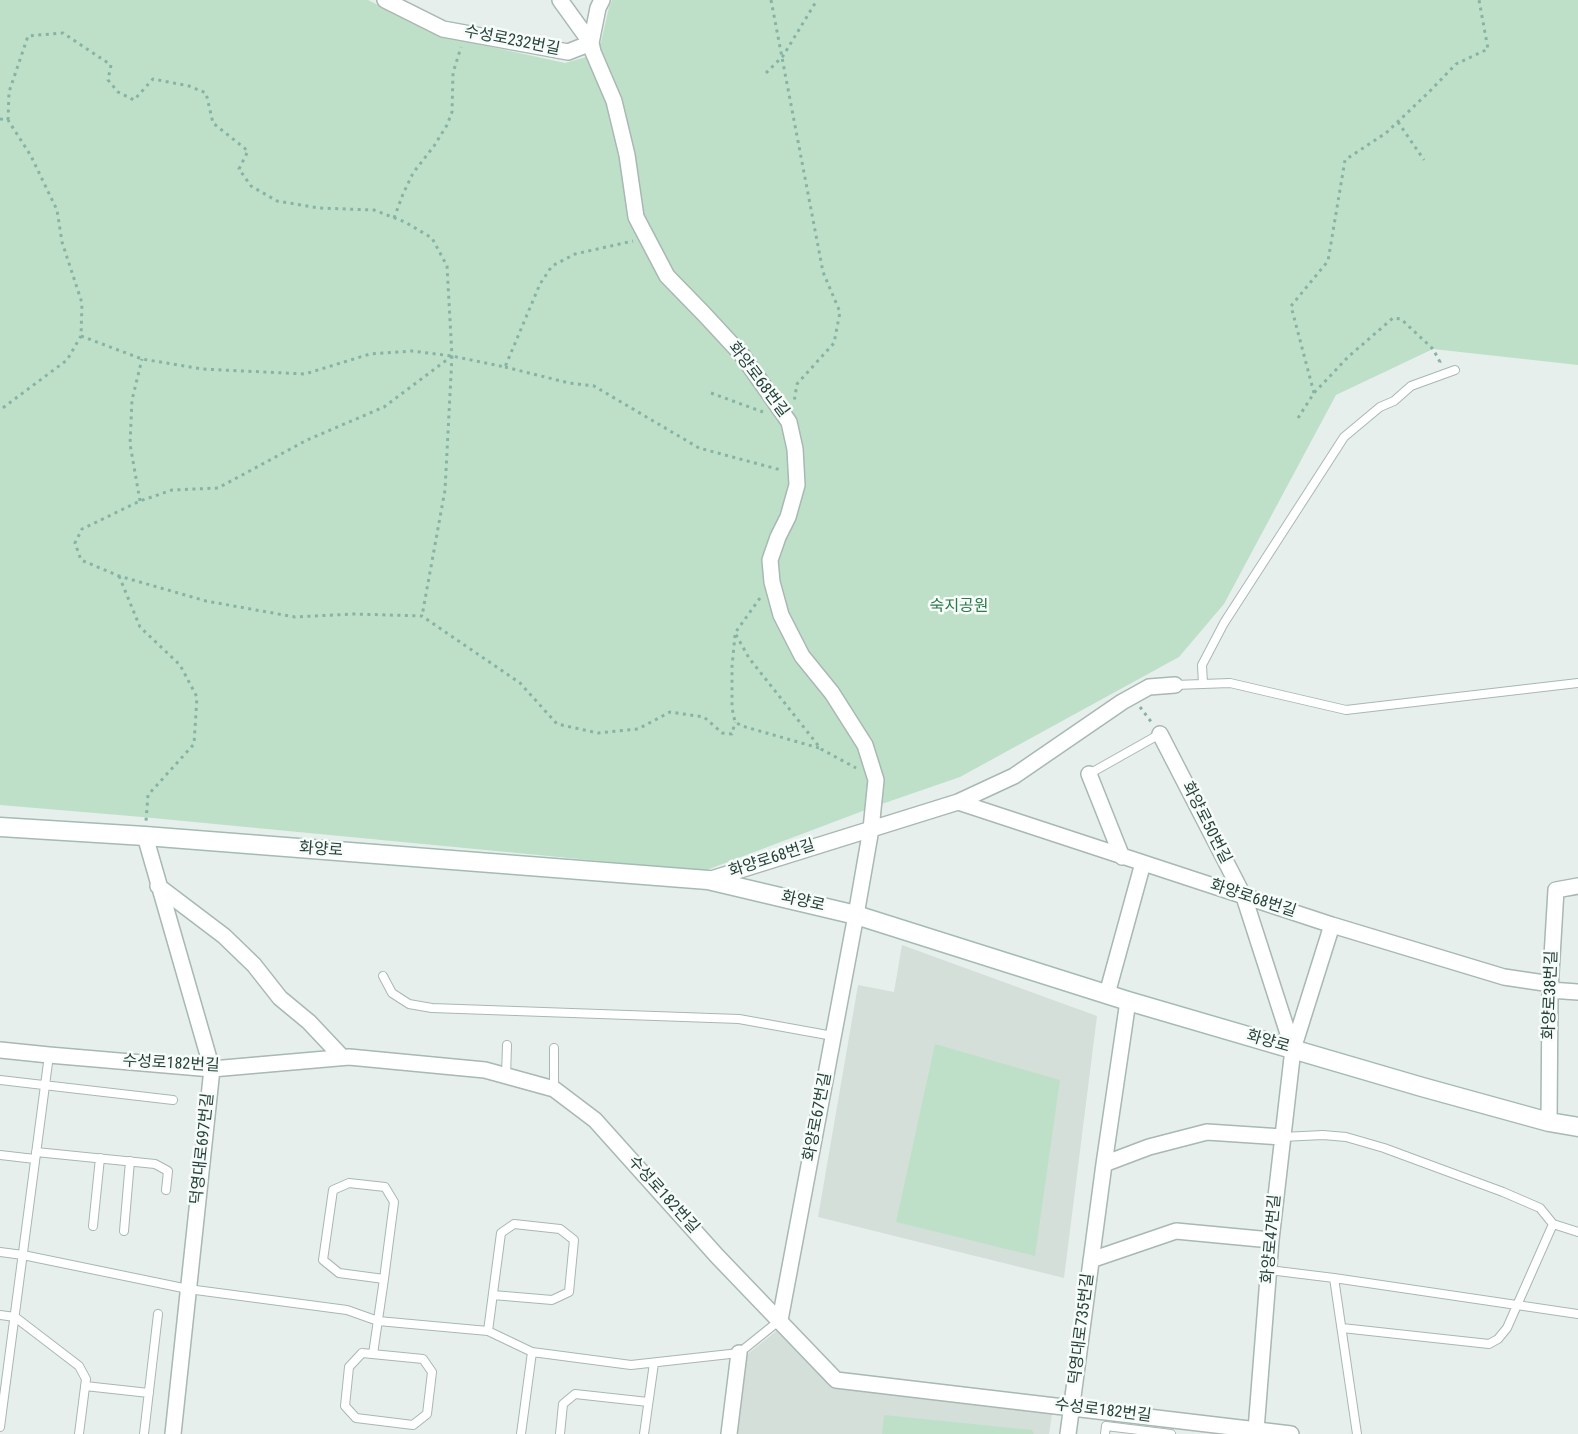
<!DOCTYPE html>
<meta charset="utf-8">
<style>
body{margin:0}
canvas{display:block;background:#e6efeb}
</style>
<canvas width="1578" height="1434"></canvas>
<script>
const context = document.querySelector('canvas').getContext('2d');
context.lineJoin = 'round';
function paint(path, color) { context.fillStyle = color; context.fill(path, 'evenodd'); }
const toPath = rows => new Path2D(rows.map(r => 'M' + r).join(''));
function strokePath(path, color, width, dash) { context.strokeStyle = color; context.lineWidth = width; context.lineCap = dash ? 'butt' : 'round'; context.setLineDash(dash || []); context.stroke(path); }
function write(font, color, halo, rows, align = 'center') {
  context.font = font + ' "Roboto Condensed","Noto Sans KR",sans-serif'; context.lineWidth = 5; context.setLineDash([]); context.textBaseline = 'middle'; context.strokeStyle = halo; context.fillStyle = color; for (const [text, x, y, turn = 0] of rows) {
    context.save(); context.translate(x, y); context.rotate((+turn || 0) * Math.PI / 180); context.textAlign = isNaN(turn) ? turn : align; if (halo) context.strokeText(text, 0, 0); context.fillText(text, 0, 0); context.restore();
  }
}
const built = toPath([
 [902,945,1097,1016,1064,1278,818,1217,858,985,894,992],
 [779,1329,832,1385,1052,1414,1049,1434,736,1434,745,1356]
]);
const green = toPath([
 [0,0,368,0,442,36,565,63,586,57,601,42,609,7,612,0,1578,0,1578,365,1433,349,1336,395,1224,604,1179,657,960,777,876,806,704,871,142,817,0,805],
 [935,1044,1060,1080,1035,1256,896,1222],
 [884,1415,1032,1430,1034,1434,882,1434]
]);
const path = toPath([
 [771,0,823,272,840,312,834,343,797,384,794,402],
 [766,73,783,56,817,0],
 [0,119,8,120,31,156,57,210,62,242,82,303,81,336,67,360,0,410],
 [8,120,9,92,28,36,63,33,111,65,108,80,118,92,134,100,153,79,189,86,206,93,213,123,248,151,239,169,251,186,277,201,319,208,374,210,405,222,432,238,447,266,452,356,445,490,422,616],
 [1398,122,1424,160],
 [394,218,403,194,413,173,434,146,447,125,452,112,453,73,461,47],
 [81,336,142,359,202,369,305,374,370,354,412,351,452,356,505,367,540,284,552,266,575,254,633,241],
 [452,356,384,407,307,440,218,488,172,490,140,501,82,529,75,543,81,560,119,576,206,601,295,617,354,614,422,616,520,683,557,724,598,733,638,729,670,712,704,717,722,733,732,734,735,722],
 [505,367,569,383,594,386,699,448,781,470],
 [711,393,763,412],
 [1314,393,1291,306,1328,261,1345,160,1386,133,1429,92,1456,64,1488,49,1479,0],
 [1298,418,1314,393,1348,357,1393,318,1401,319,1433,349,1440,362,1437,364],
 [140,501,130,444,132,400,142,359],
 [119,576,140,627,180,665,197,697,194,744,148,795,146,821],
 [760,598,735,633,749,658,821,749,856,768],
 [735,635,732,667,732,708,735,722,742,726,819,748],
 [1140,707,1152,723]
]);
const lane = toPath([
 [1203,684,1202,665,1224,623,1344,437,1380,407,1394,401,1411,386,1455,370],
 [1175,685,1230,683,1346,710,1578,683],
 [1089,774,1160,734],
 [383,976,392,993,409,1004,432,1008,739,1019,833,1036],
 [506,1076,507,1045],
 [0,1080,173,1100],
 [554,1089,554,1048],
 [1282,1137,1323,1135,1346,1137,1384,1148,1503,1192,1540,1208,1553,1224],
 [36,1152,155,1164,168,1171,166,1190],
 [0,1155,35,1159],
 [93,1226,100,1158],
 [124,1231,130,1161],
 [0,1252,23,1255,188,1289,347,1310,378,1321,488,1331,532,1352,631,1365,739,1353,780,1320],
 [1269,1270,1334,1278,1357,1434],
 [1334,1278,1578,1314],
 [0,1315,15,1317,79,1366,86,1379,79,1434],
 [1342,1328,1489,1344,1498,1339,1507,1328,1553,1224,1578,1232],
 [488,1331,501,1233,514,1224,560,1229,574,1240,569,1292,552,1300,493,1295],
 [362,1353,423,1359,432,1372,427,1414,413,1425,356,1418,345,1406,349,1367,362,1353],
 [373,1354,384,1279,394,1202,385,1187,349,1183,333,1190,323,1260,339,1273,384,1279],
 [85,1386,149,1393],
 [0,1427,49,1055],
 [144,1434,158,1314],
 [521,1434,532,1352],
 [560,1434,563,1404,575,1394,648,1402],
 [644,1434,654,1363],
 [1105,1434,1106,1426,1171,1434]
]);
const street = toPath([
 [385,0,443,29,568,52,591,43],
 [560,0,591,43],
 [602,0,598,8,591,43,593,52,614,101,627,155,636,217,667,276,704,314,742,355,789,422,795,449,797,485,788,517,778,537,770,560,772,582,781,615,802,656,832,693,865,745,876,780,871,829,856,915,780,1320],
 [1160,734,1244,897,1293,1049],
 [1089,774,1122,857],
 [958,802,1332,925,1504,977,1551,984],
 [145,836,212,1069,173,1434],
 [708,880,958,802,1014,776,1122,702,1149,687,1175,685],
 [158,886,224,936,254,965,280,998,309,1022,342,1057],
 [1550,990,1578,992],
 [1107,994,1143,863],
 [0,1050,49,1055,212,1069,349,1057,485,1070,554,1089,595,1120,717,1256,836,1380,1291,1434],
 [1549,1122,1550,990,1556,890,1578,886],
 [1104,1164,1149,1147,1207,1132,1282,1137],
 [1091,1260,1176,1231,1271,1240],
 [1256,1430,1271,1240,1293,1049,1332,925],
 [729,1434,739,1353],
 [1068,1434,1104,1164,1128,1001]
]);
const secondary = toPath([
 [0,827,145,836,708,880,856,915,1128,1001,1422,1087,1549,1122,1578,1127]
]);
const streetNames = [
 ["수성로232번길",512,41,11],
 ["화양로68번길",758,380,53],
 ["화양로50번길",1206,823,63],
 ["화양로",321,850,4],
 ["화양로68번길",772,859,-18],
 ["화양로68번길",1253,899,18],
 ["화양로",803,902,13],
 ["화양로38번길",1551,995,-88],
 ["화양로",1268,1042,16],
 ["수성로182번길",171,1064,3],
 ["화양로67번길",818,1117,-79],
 ["덕영대로697번길",203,1149,-84],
 ["수성로182번길",663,1195,48],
 ["화양로47번길",1272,1239,-85],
 ["덕영대로735번길",1082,1329,-83],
 ["수성로182번길",1103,1411,7]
];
const parkNames = [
 ["숙지공원",959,607]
];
paint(built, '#d4dfda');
paint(green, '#bfe0c8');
strokePath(lane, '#a8b8b2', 10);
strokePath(street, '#a8b8b2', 18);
strokePath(secondary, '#a4bbb3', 21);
strokePath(path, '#86b3a5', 3, [3, 4.5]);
strokePath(lane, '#fff', 8);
strokePath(street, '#fff', 15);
strokePath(secondary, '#fff', 18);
write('16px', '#24423a', '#f7fbf9', streetNames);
write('16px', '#2d7a4b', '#f7fbf9', parkNames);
</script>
